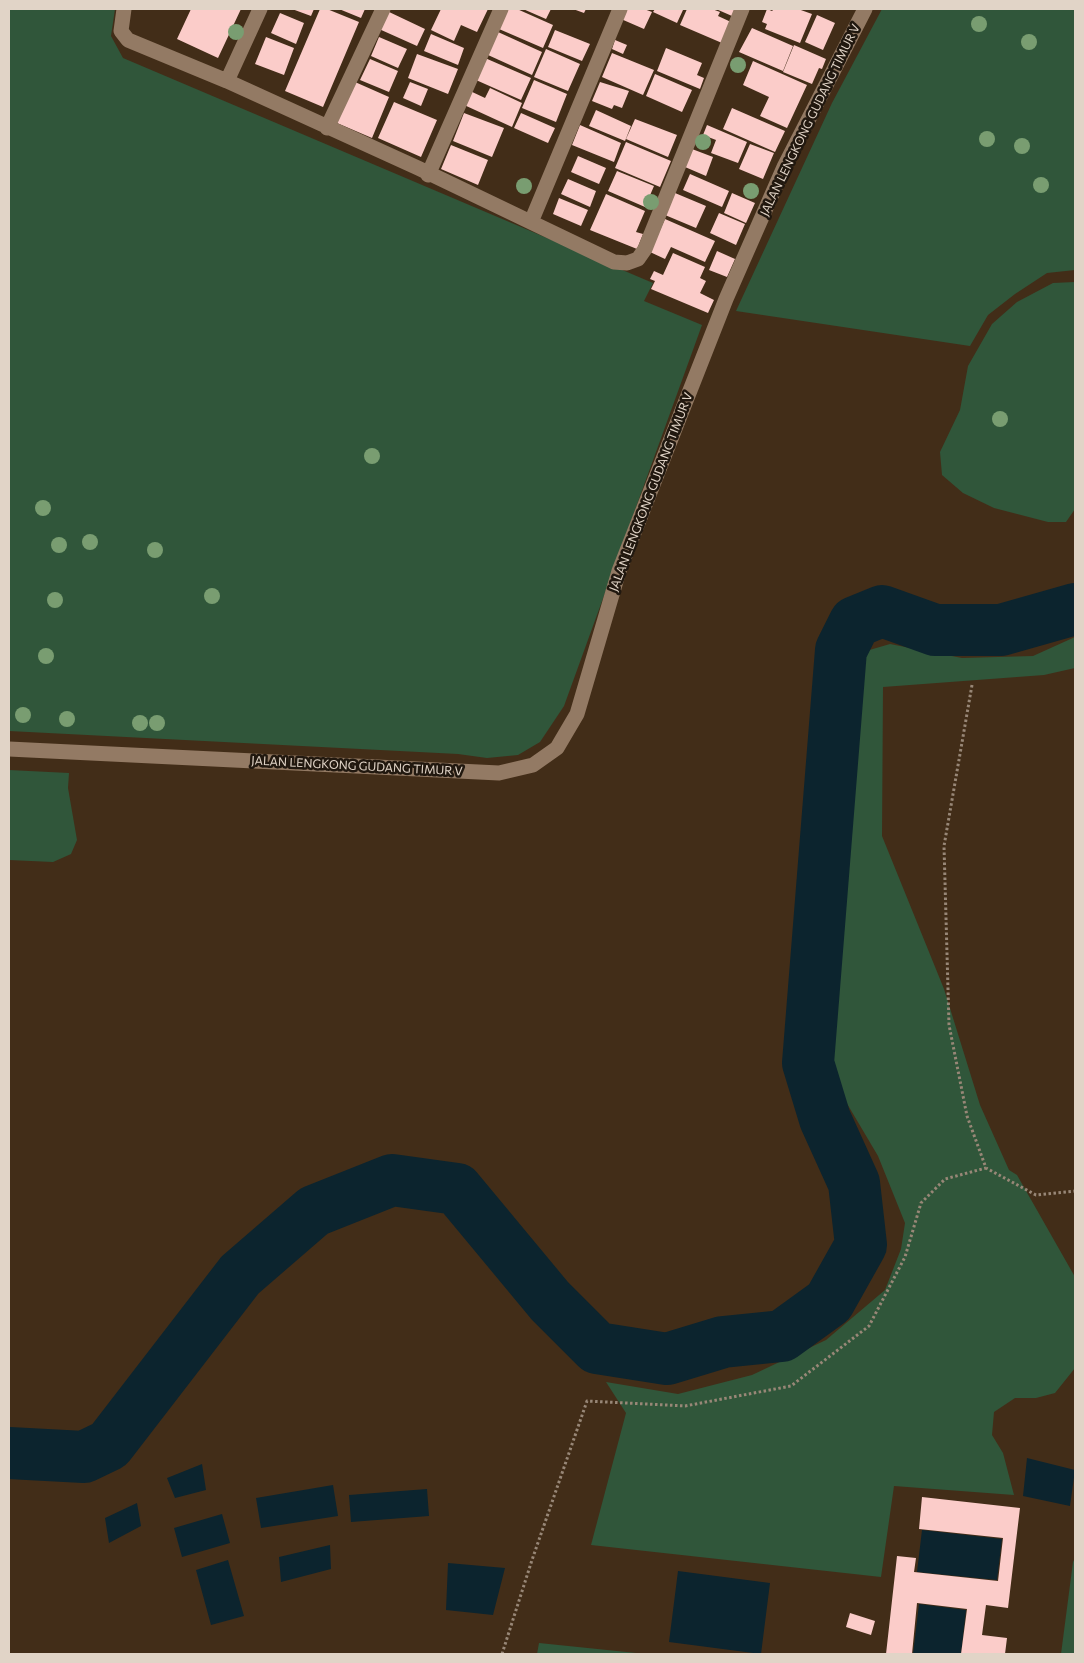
<!DOCTYPE html>
<style>
body{margin:0}
#map{position:relative;width:1084px;height:1663px;overflow:hidden;background:#422d18;font-family:Commissioner,sans-serif}
canvas{display:block}
.frame{position:absolute;inset:0;border:10px solid #e1d4c7;pointer-events:none}
</style>
<div id="map">
<canvas width="1084" height="1663"></canvas>
<div class="frame"></div>
</div>
<script>
const context = document.querySelector('canvas').getContext('2d');
context.lineJoin = 'round';
function paint(path, color) { context.fillStyle = color; context.fill(path, 'evenodd'); }
const toPath = rows => new Path2D(rows.map(r => 'M' + r).join(''));
function strokePath(path, color, width, dash) { context.strokeStyle = color; context.lineWidth = width; context.lineCap = dash ? 'butt' : 'round'; context.setLineDash(dash || []); context.stroke(path); }
function write(font, color, halo, rows, align = 'center') {
  context.font = font + ' Commissioner,sans-serif'; context.lineWidth = 5; context.setLineDash([]); context.textBaseline = 'middle'; context.strokeStyle = halo; context.fillStyle = color; for (const [text, x, y, turn = 0] of rows) {
    context.save(); context.translate(x, y); context.rotate((+turn || 0) * Math.PI / 180); context.textAlign = isNaN(turn) ? turn : align; if (halo) context.strokeText(text, 0, 0); context.fillText(text, 0, 0); context.restore();
  }
}
const green = toPath([
 [9,9,115,9,111,36,123,58,653,283,644,301,702,325,564,706,540,742,518,755,487,758,458,754,9,731],
 [882,9,1075,9,1075,270,1047,273,1015,294,988,315,970,346,736,311,832,103],
 [1075,282,1075,509,1066,522,1048,522,994,508,963,493,942,475,940,452,960,410,968,366,992,324,1017,302,1053,283],
 [1075,637,1075,668,1044,675,883,687,882,836,944,989,980,1105,1009,1170,1017,1175,1075,1277,1075,1368,1055,1393,1036,1398,1015,1398,994,1412,992,1435,1003,1453,1014,1495,894,1486,881,1577,591,1545,626,1413,606,1382,678,1394,752,1375,826,1340,885,1290,901,1249,905,1223,878,1156,836,1085,822,1053,856,680,866,651,890,644,962,658,1033,656],
 [9,770,69,773,68,788,77,840,71,854,53,862,9,860],
 [1075,1558,1075,1654,1061,1654,1073,1562],
 [539,1643,646,1654,537,1654]
]);
const water = toPath([
 [1027,1458,1075,1470,1070,1506,1023,1496],
 [202,1464,206,1490,175,1498,167,1478],
 [333,1485,338,1516,261,1528,256,1498],
 [427,1489,429,1516,351,1522,349,1495],
 [137,1503,141,1526,109,1543,105,1518],
 [222,1514,230,1543,182,1557,174,1528],
 [922,1530,1002,1539,997,1580,917,1572],
 [330,1545,331,1569,281,1582,279,1557],
 [228,1560,244,1616,211,1625,196,1570],
 [448,1563,505,1568,493,1615,446,1610],
 [678,1571,770,1583,761,1654,669,1642],
 [919,1604,966,1610,961,1654,913,1654]
]);
const river = toPath([
 [9,1453,84,1457,109,1445,240,1275,314,1211,392,1180,457,1189,550,1301,597,1348,667,1359,723,1342,782,1336,829,1302,861,1245,854,1183,825,1119,808,1063,841,650,855,622,882,611,935,630,1001,630,1075,609]
]);
const building = toPath([
 [191,9,241,9,218,58,177,39],
 [292,9,314,9,311,16],
 [320,9,327,9,359,22,323,107,285,91],
 [339,9,365,9,361,18],
 [441,9,488,9,477,32,461,25,454,41,431,30],
 [508,9,517,9,553,25,543,48,499,29],
 [523,9,551,9,546,19],
 [573,9,586,9,584,13],
 [626,9,644,9,652,12,644,29,621,19],
 [655,9,679,9,683,10,677,23,653,12],
 [687,9,712,9,720,12,718,16,731,22,722,43,680,25],
 [716,9,735,9,732,16],
 [767,9,772,11,774,9,798,9,812,14,800,43,765,29,767,24,762,22],
 [387,11,425,29,417,46,379,29],
 [280,13,304,23,296,44,271,33],
 [817,15,835,23,823,50,805,42],
 [752,28,793,46,783,71,739,52],
 [555,30,590,44,582,61,548,47],
 [498,32,542,52,532,75,488,55],
 [431,34,464,48,458,65,424,51],
 [266,37,294,48,284,75,255,64],
 [379,37,407,49,398,68,371,56],
 [615,40,627,45,623,54,612,49],
 [794,45,826,59,822,69,819,68,812,84,783,72],
 [666,48,702,63,697,75,704,78,700,89,657,71],
 [546,49,580,64,568,91,534,77],
 [612,53,654,70,643,95,602,77],
 [417,54,458,69,448,94,408,78],
 [485,58,531,78,521,100,476,80],
 [370,59,398,71,389,92,360,80],
 [753,61,807,85,787,128,760,116,769,97,743,85],
 [655,74,692,90,682,112,646,96],
 [534,80,567,94,556,122,522,108],
 [355,82,389,97,372,138,337,123],
 [410,82,428,89,421,106,403,98],
 [600,82,629,91,622,108,614,105,612,109,592,101],
 [490,88,522,103,512,127,462,104,468,90,485,98],
 [394,102,437,120,421,157,378,138],
 [732,108,785,131,775,152,723,129],
 [596,110,631,126,625,141,589,126],
 [464,113,504,128,492,157,453,141],
 [521,113,555,128,548,143,514,128],
 [635,119,677,135,668,157,626,139],
 [580,125,621,143,614,162,572,145],
 [707,125,747,142,738,163,711,153,716,140,703,135],
 [626,142,671,161,660,187,615,168],
 [750,144,774,153,763,179,739,169],
 [451,145,488,160,478,185,441,169],
 [692,149,713,157,706,176,685,167],
 [578,156,606,168,599,184,571,172],
 [617,171,654,186,645,207,608,191],
 [690,174,729,191,722,207,683,190],
 [568,179,596,191,590,207,561,194],
 [675,193,706,206,696,228,665,215],
 [732,193,755,203,746,223,724,213],
 [606,194,645,211,636,232,643,234,637,249,590,230],
 [559,198,588,210,581,226,553,214],
 [719,213,745,224,736,245,710,233],
 [665,219,715,241,705,262,671,247,665,259,650,252],
 [717,251,735,259,727,277,709,270],
 [673,253,705,267,700,278,706,281,700,293,714,300,708,313,651,289,655,281,650,279,654,271,663,275],
 [922,1497,1020,1508,1008,1608,986,1605,982,1635,1007,1638,1005,1654,961,1654,967,1609,917,1603,912,1654,886,1654,897,1556,916,1558,914,1572,998,1581,1003,1538,919,1529],
 [850,1613,875,1621,871,1635,846,1627]
]);
const path = toPath([
 [972,685,944,846,949,1025,967,1116,986,1168,1036,1195,1075,1191],
 [502,1654,532,1560,587,1401,685,1406,791,1386,869,1326,905,1257,921,1203,945,1179,986,1168]
]);
const minor = toPath([
 [124,9,121,31,128,40,227,81,418,168,614,262,627,263,638,259,645,249,742,9],
 [227,81,260,9],
 [327,128,383,9],
 [428,175,501,9],
 [531,222,620,9],
 [9,749,499,773,533,765,557,748,577,714,619,571,726,299,784,167,865,9]
]);
const trees = [
 [979,24],
 [236,32],
 [1029,42],
 [738,65],
 [987,139],
 [703,142],
 [1022,146],
 [1041,185],
 [524,186],
 [751,191],
 [651,202],
 [1000,419],
 [372,456],
 [43,508],
 [90,542],
 [59,545],
 [155,550],
 [212,596],
 [55,600],
 [46,656],
 [23,715],
 [67,719],
 [140,723],
 [157,723]
];
const streetNames = [
 ["JALAN LENGKONG GUDANG TIMUR V",810,120,-64],
 ["JALAN LENGKONG GUDANG TIMUR V",651,492,-69],
 ["JALAN LENGKONG GUDANG TIMUR V",357,766,3]
];
paint(green, '#30563a');
paint(water, '#0c242e');
strokePath(river, '#0c242e', 52);
paint(building, '#fbccc9');
strokePath(path, '#988777', 3, [2.5, 2.5]);
strokePath(minor, '#937a64', 15);
context.fillStyle = '#799d71';
for (const [x, y] of trees) { context.beginPath(); context.arc(x, y, 8, 0, 2 * Math.PI); context.fill(); }
write('12px', '#e1d4c7', '#21180f', streetNames);
</script>
